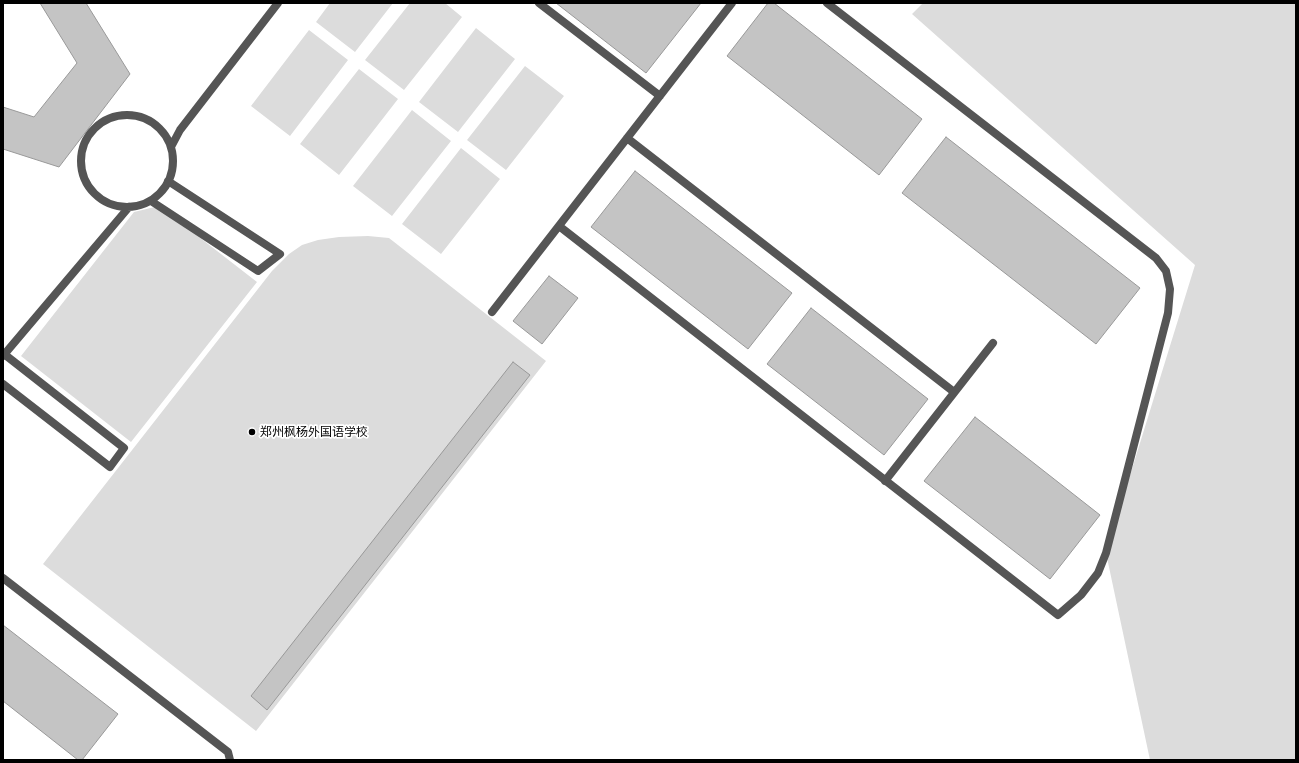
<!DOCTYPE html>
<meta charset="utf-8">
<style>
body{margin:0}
#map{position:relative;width:1299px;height:763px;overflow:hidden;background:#fff;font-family:Commissioner,sans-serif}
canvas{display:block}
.frame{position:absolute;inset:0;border:4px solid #000;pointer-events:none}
</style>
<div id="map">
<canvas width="1299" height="763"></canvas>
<div class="frame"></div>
</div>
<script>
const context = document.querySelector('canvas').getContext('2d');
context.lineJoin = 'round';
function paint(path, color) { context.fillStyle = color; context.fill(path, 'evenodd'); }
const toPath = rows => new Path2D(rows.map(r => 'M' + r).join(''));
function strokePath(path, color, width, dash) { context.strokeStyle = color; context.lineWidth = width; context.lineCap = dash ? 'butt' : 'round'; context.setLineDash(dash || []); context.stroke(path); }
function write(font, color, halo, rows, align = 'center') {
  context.font = font + ' Commissioner,"Noto Sans SC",sans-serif'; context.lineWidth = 3.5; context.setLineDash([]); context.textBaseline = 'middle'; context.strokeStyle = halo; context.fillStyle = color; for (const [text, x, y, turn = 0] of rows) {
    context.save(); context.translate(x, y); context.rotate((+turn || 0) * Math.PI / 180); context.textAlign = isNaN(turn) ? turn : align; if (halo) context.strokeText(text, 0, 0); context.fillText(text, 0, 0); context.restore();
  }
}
const green = toPath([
 [330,3,393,3,355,52,316,22],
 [410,3,445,3,462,17,404,90,365,60],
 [923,3,1296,3,1296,760,1150,760,1106,553,1195,265,912,14],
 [476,28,515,59,458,132,419,102],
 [309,30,348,60,290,136,251,106],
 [525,66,564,96,506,170,467,140],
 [359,69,398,99,339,175,300,144],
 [412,110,451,141,392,216,353,186],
 [461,148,500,179,441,254,402,224],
 [159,206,257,282,131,442,21,356,134,212],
 [368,236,389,238,546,361,256,731,43,564,272,271,289,254,302,245,318,240,339,237]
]);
const building = toPath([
 [40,3,86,3,130,74,59,167,3,149,3,107,34,117,77,63,40,3],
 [556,3,701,3,646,73,556,3],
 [768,3,774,3,922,119,879,175,727,56,768,3],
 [946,137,1140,288,1096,344,902,193,946,137],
 [635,171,792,293,748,349,591,227,635,171],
 [549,276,578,298,542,344,513,321,549,276],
 [811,308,928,399,884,455,767,364,811,308],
 [513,362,530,375,267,710,251,696,513,362],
 [975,417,1100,515,1050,579,924,481,975,417],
 [3,625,118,714,82,760,78,760,3,701,3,625]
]);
const service = toPath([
 [539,3,660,96],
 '81 161a46 46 0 1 1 92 0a46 46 0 1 1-92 0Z',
 [627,138,954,392],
 [171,147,180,130,278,3],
 [151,201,258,271,280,254,168,181],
 [559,226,1058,615,1081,595,1098,573,1106,553,1168,313,1170,289,1166,271,1156,258,827,3],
 [492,312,732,3],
 [3,356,129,207],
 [3,384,110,467,124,448,4,354],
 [885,481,993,343],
 [3,578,228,752,230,760]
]);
const markers = [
 [252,432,4,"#000"]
];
const poiNames = [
 ["郑州枫杨外国语学校",260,432]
];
paint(green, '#dcdcdc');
paint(building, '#c4c4c4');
strokePath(building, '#999', 1);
strokePath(service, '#555', 8);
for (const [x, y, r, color] of markers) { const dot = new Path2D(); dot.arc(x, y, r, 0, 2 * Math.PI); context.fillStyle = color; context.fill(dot); strokePath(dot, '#fff', 1.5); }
write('12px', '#000', '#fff', poiNames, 'left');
</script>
